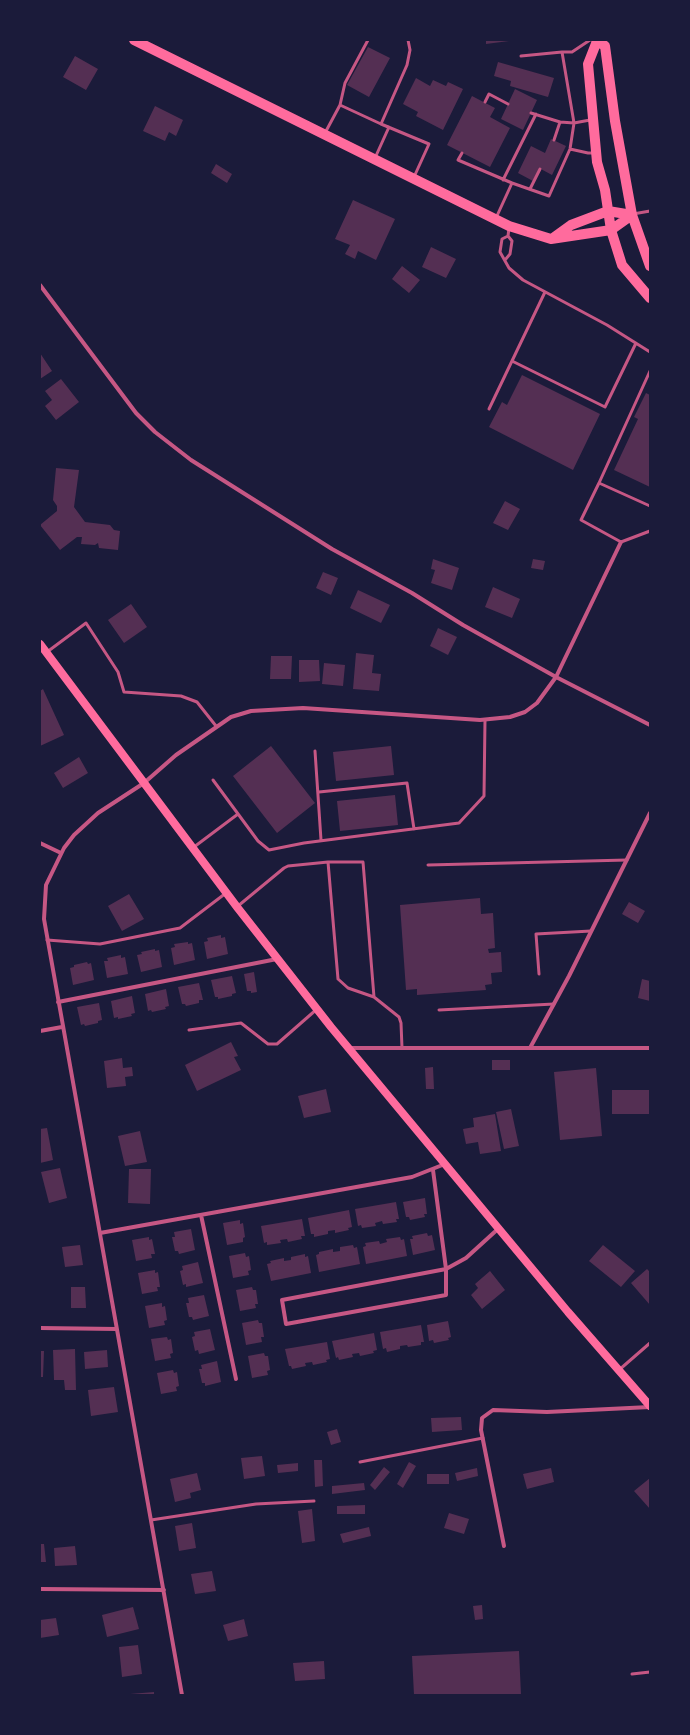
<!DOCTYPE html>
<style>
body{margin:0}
#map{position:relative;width:690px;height:1735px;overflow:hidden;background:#1b1b3a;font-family:Poppins,sans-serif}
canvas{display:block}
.frame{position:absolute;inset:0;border:41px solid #1b1b3a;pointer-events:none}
</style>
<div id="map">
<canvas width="690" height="1735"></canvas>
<div class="frame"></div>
</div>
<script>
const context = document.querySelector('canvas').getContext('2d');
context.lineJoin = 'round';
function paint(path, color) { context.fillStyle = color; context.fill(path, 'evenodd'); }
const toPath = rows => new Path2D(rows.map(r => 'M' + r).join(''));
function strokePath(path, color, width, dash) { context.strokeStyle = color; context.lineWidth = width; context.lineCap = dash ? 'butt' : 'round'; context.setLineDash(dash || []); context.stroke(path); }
const building = toPath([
 [486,40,509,40,509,41,486,44],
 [368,47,390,58,369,97,347,85],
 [75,56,98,69,86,90,63,77],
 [498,62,554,78,548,97,510,86,511,81,494,76],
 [416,78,430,86,433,80,446,86,448,82,463,89,443,130,416,116,418,112,403,104],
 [515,89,537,100,523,130,501,119],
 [472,96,495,108,490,117,510,128,490,167,447,145],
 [155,106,183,120,176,136,169,132,165,141,143,131],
 [551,139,566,146,552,175,539,168,533,181,518,173,531,146,545,153],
 [216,164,232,174,227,183,211,173],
 [353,200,395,219,376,260,358,251,355,259,345,254,350,245,335,239],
 [431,247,456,259,446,278,422,267],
 [402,266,420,280,409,293,392,279],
 [40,353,52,371,40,379],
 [522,375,600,414,573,470,489,427,502,402,507,405],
 [61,379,79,402,56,420,45,406,52,400,45,391],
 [646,393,650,395,650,487,614,470,638,419,634,417],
 [56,468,79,470,74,507,85,522,110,525,114,530,120,531,118,550,99,548,98,543,95,545,81,544,82,537,77,537,60,550,40,525,57,511,57,506,53,500],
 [505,501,520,509,508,530,493,523],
 [433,559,459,568,452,590,431,583,435,570,431,569],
 [533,559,545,561,543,570,531,568],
 [323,572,338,578,331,595,316,588],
 [493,587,520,599,512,618,485,607],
 [358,590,390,605,381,623,350,608],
 [131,604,147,627,124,643,108,620],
 [438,628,457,637,448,655,430,646],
 [356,653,374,655,372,673,381,674,379,691,353,689],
 [271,656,292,656,291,679,270,679],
 [299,660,319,660,320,681,299,682],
 [324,663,345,665,343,686,322,684],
 [43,689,64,735,40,746,40,691],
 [271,746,315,803,277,833,233,776],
 [391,746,394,775,336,781,333,752],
 [79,757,88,773,63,788,54,773],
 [395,795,398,825,340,831,337,801],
 [129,894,144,919,122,931,108,906],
 [480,898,481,914,493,913,495,948,488,949,489,953,501,952,502,972,491,973,492,984,485,985,486,990,417,995,417,989,406,990,400,905],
 [629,902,645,911,638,923,622,914],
 [221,935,221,938,225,937,228,954,207,959,204,942,208,941,207,938],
 [188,942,188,944,192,943,195,960,174,965,171,948,175,947,174,944],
 [155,949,155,951,159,950,162,967,141,972,137,955,142,954,141,952],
 [121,955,121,958,125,957,128,974,107,978,104,961,108,961,107,958],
 [87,962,88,964,91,963,94,980,73,985,70,968,74,967,74,965],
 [254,972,257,992,251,993,251,991,247,991,244,974],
 [232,976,236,993,232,994,232,996,218,999,218,997,215,997,211,980],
 [642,979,650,981,650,1001,638,998],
 [199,983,203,1000,199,1000,199,1003,186,1006,185,1004,182,1004,178,987],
 [166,989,169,1006,165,1007,166,1009,152,1012,151,1010,148,1011,145,994],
 [132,996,135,1013,131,1014,132,1016,118,1019,118,1017,114,1018,111,1001],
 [99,1003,102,1020,98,1021,98,1023,85,1026,84,1024,81,1025,77,1007],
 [231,1042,238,1056,234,1057,241,1070,197,1091,185,1065],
 [122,1058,123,1068,132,1067,133,1076,125,1077,126,1086,107,1088,104,1061],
 [492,1060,510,1060,510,1070,492,1070],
 [433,1067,434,1089,426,1089,425,1068],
 [596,1068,602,1136,560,1140,554,1072],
 [326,1089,331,1112,304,1118,298,1096],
 [612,1090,650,1090,650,1114,612,1114],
 [511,1109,519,1146,504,1149,496,1112],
 [495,1114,501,1151,480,1154,478,1142,466,1144,463,1129,474,1127,473,1118],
 [47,1128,53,1160,40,1163,40,1129],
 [140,1131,147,1162,125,1166,118,1136],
 [60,1168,67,1198,49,1203,41,1172],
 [129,1169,151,1169,150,1204,128,1203],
 [425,1198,427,1214,424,1214,425,1217,410,1220,409,1217,406,1217,403,1202],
 [396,1202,399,1219,396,1219,397,1222,383,1224,382,1221,375,1223,376,1226,362,1228,361,1225,358,1226,355,1209],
 [349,1210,352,1227,348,1228,349,1230,335,1233,335,1230,328,1231,328,1234,314,1237,314,1234,311,1234,308,1218],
 [302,1219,305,1236,301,1236,302,1239,288,1242,287,1239,280,1240,281,1243,267,1245,267,1242,264,1243,261,1226],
 [240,1220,240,1224,243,1223,245,1237,243,1238,243,1242,227,1245,223,1223],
 [191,1229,195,1250,179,1254,178,1251,175,1251,172,1237,175,1237,174,1232],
 [427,1233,428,1236,432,1235,435,1250,413,1255,410,1239,413,1239,412,1236],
 [149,1237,149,1240,152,1239,155,1254,151,1254,152,1258,136,1261,132,1240],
 [400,1237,401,1240,404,1239,407,1256,366,1264,363,1247,366,1246,365,1243,379,1241,380,1244,387,1242,386,1239],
 [80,1245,83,1265,65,1267,62,1247],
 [353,1245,354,1248,357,1247,360,1264,319,1272,316,1255,319,1254,319,1252,333,1249,333,1252,340,1251,340,1247],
 [603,1245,635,1271,621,1287,589,1261],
 [245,1253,246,1257,249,1256,251,1270,248,1271,249,1275,233,1278,229,1256],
 [305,1254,305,1257,308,1256,311,1273,271,1281,267,1264,271,1263,270,1261,284,1258,284,1261,291,1260,291,1257],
 [198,1262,203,1283,186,1287,186,1284,183,1285,180,1271,183,1270,182,1266],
 [647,1269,650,1272,650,1305,631,1283],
 [155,1270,155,1273,158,1272,160,1287,157,1287,158,1291,142,1294,138,1273],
 [490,1271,505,1290,482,1309,471,1295,478,1288,475,1284],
 [71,1287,85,1287,86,1308,71,1308],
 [252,1287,253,1290,256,1290,258,1304,255,1304,256,1308,240,1311,236,1290],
 [204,1295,209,1316,193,1320,192,1317,189,1317,186,1303,189,1303,188,1298],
 [162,1303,162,1307,165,1306,167,1320,164,1321,165,1325,149,1328,145,1306],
 [258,1320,259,1323,262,1323,264,1337,261,1337,262,1342,246,1345,242,1323],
 [448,1321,451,1337,448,1338,449,1340,434,1343,433,1340,429,1341,427,1325],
 [421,1325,424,1342,421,1342,421,1345,408,1347,407,1345,400,1346,400,1349,387,1352,386,1348,383,1349,380,1332],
 [210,1329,215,1350,199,1354,198,1350,195,1351,192,1337,195,1336,194,1332],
 [374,1333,377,1350,373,1351,374,1353,360,1356,359,1353,352,1354,353,1357,339,1360,338,1357,336,1358,332,1341],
 [167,1337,168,1340,171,1339,173,1353,170,1354,171,1358,155,1361,151,1339],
 [327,1342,330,1359,326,1360,327,1362,313,1365,312,1362,305,1363,306,1366,292,1369,291,1366,289,1366,285,1349],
 [75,1349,76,1390,65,1390,64,1380,54,1380,53,1350],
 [107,1350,108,1367,85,1369,84,1352],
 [40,1351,44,1351,43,1377,40,1377],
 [264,1353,265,1356,268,1356,270,1370,267,1371,268,1375,252,1378,248,1356],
 [217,1361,221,1382,205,1386,205,1383,202,1383,199,1369,202,1369,201,1365],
 [173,1370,174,1373,177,1372,179,1386,176,1387,177,1391,161,1394,157,1373],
 [114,1387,118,1412,91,1416,88,1390],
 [461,1417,462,1430,432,1432,431,1418],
 [337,1429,341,1442,331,1445,327,1432],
 [262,1456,265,1476,244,1479,241,1458],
 [314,1460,322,1460,323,1486,315,1487],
 [409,1462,416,1466,403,1488,397,1484],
 [298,1463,298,1471,278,1473,277,1465],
 [384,1467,390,1472,375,1490,370,1485],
 [477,1468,478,1476,457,1481,455,1473],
 [551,1468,554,1482,527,1489,523,1474],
 [197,1473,201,1490,190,1493,191,1498,175,1502,170,1479],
 [427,1474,449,1474,449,1484,427,1484],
 [650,1478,650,1509,634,1491],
 [364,1483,365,1490,332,1494,332,1486],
 [365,1505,365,1514,337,1514,337,1506],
 [312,1509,315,1541,302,1543,298,1511],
 [449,1513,469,1519,464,1534,444,1528],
 [192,1523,196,1548,179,1551,175,1526],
 [369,1527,371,1536,343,1543,340,1534],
 [40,1544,44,1544,46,1562,40,1562],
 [75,1546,77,1565,55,1566,54,1548],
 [212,1571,216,1591,195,1594,191,1574],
 [482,1605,483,1619,475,1620,473,1606],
 [133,1607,139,1629,107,1637,102,1615],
 [56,1618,59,1635,40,1638,40,1620],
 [244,1619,248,1636,228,1641,223,1625],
 [138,1645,142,1674,122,1677,119,1647],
 [519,1651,521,1695,414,1695,412,1656],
 [324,1661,325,1679,295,1681,293,1663],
 [154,1692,154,1695,130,1695,130,1694]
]);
const service = toPath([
 [562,52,572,52,590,40],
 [521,56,562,52,574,123,560,122,531,113],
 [485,102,489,94,508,104],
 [340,105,381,124,407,65,410,50,408,40],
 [381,124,429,144,414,177],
 [325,133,340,105,345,83,368,40],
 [554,140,560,122],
 [570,149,588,153,595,153],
 [462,153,458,160,512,183],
 [375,158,389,127],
 [503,180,536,114],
 [530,189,540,169],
 [633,214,650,211],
 [496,218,512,183,549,196,570,149,574,123,590,120],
 [508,236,502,239,500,252,509,268,523,280,607,325,650,352],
 [505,260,510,254,512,241,508,236,509,228],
 [512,361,605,407,636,343],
 [650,371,599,483,650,506],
 [489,409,545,292],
 [599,483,581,520,621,542,650,531],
 [47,652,86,623,118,672,124,692,181,696,197,702,216,726],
 [315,751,321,840],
 [213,780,258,841,269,850,304,843,459,823,484,796,485,720],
 [319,792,407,783,414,829],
 [194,847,238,814],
 [328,862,338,979,348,988,374,997],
 [428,865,627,860],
 [238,906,284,868,288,866,328,862,363,862,374,997,399,1017,401,1023,402,1048],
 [47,940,100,944,180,928,226,893],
 [539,974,536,934,591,931],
 [439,1010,554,1004],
 [189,1030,241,1023,268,1044,277,1044,317,1009],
 [619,1370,650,1343],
 [360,1462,483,1438],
 [151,1520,256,1504,314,1501],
 [632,1674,650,1672]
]);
const minor = toPath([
 [40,285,136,413,155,432,191,460,332,549,412,593,463,625,556,677,650,725],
 [40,843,61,853],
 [58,1002,277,959],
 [40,1031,62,1027],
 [348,1048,650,1048],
 [530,1048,569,976,650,813],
 [433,1170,446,1269,446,1295,286,1324,282,1300,446,1269,466,1258,499,1228],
 [201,1215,236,1379],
 [100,1233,412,1177,445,1164],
 [40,1328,117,1329],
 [504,1546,481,1430,482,1418,493,1410,547,1412,650,1407],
 [40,1589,164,1590],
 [182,1695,44,919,46,885,64,848,74,835,98,813,144,783,176,755,231,717,251,711,303,708,480,720,510,717,525,712,537,703,556,677,621,542]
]);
const secondary = toPath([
 [40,644,237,907,331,1027,568,1312,650,1406]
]);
const primary = toPath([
 [134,40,509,226,551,239,611,230,632,215],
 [596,40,605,46,615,121,632,215,650,266],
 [597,41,588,64,597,162,605,190,611,230,622,265,650,298],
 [553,238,571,225,608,211,632,215]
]);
paint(building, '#542f53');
strokePath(service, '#c65784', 3);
strokePath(minor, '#c65784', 4);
strokePath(secondary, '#ff6b9d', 8);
strokePath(primary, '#ff6b9d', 10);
</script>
